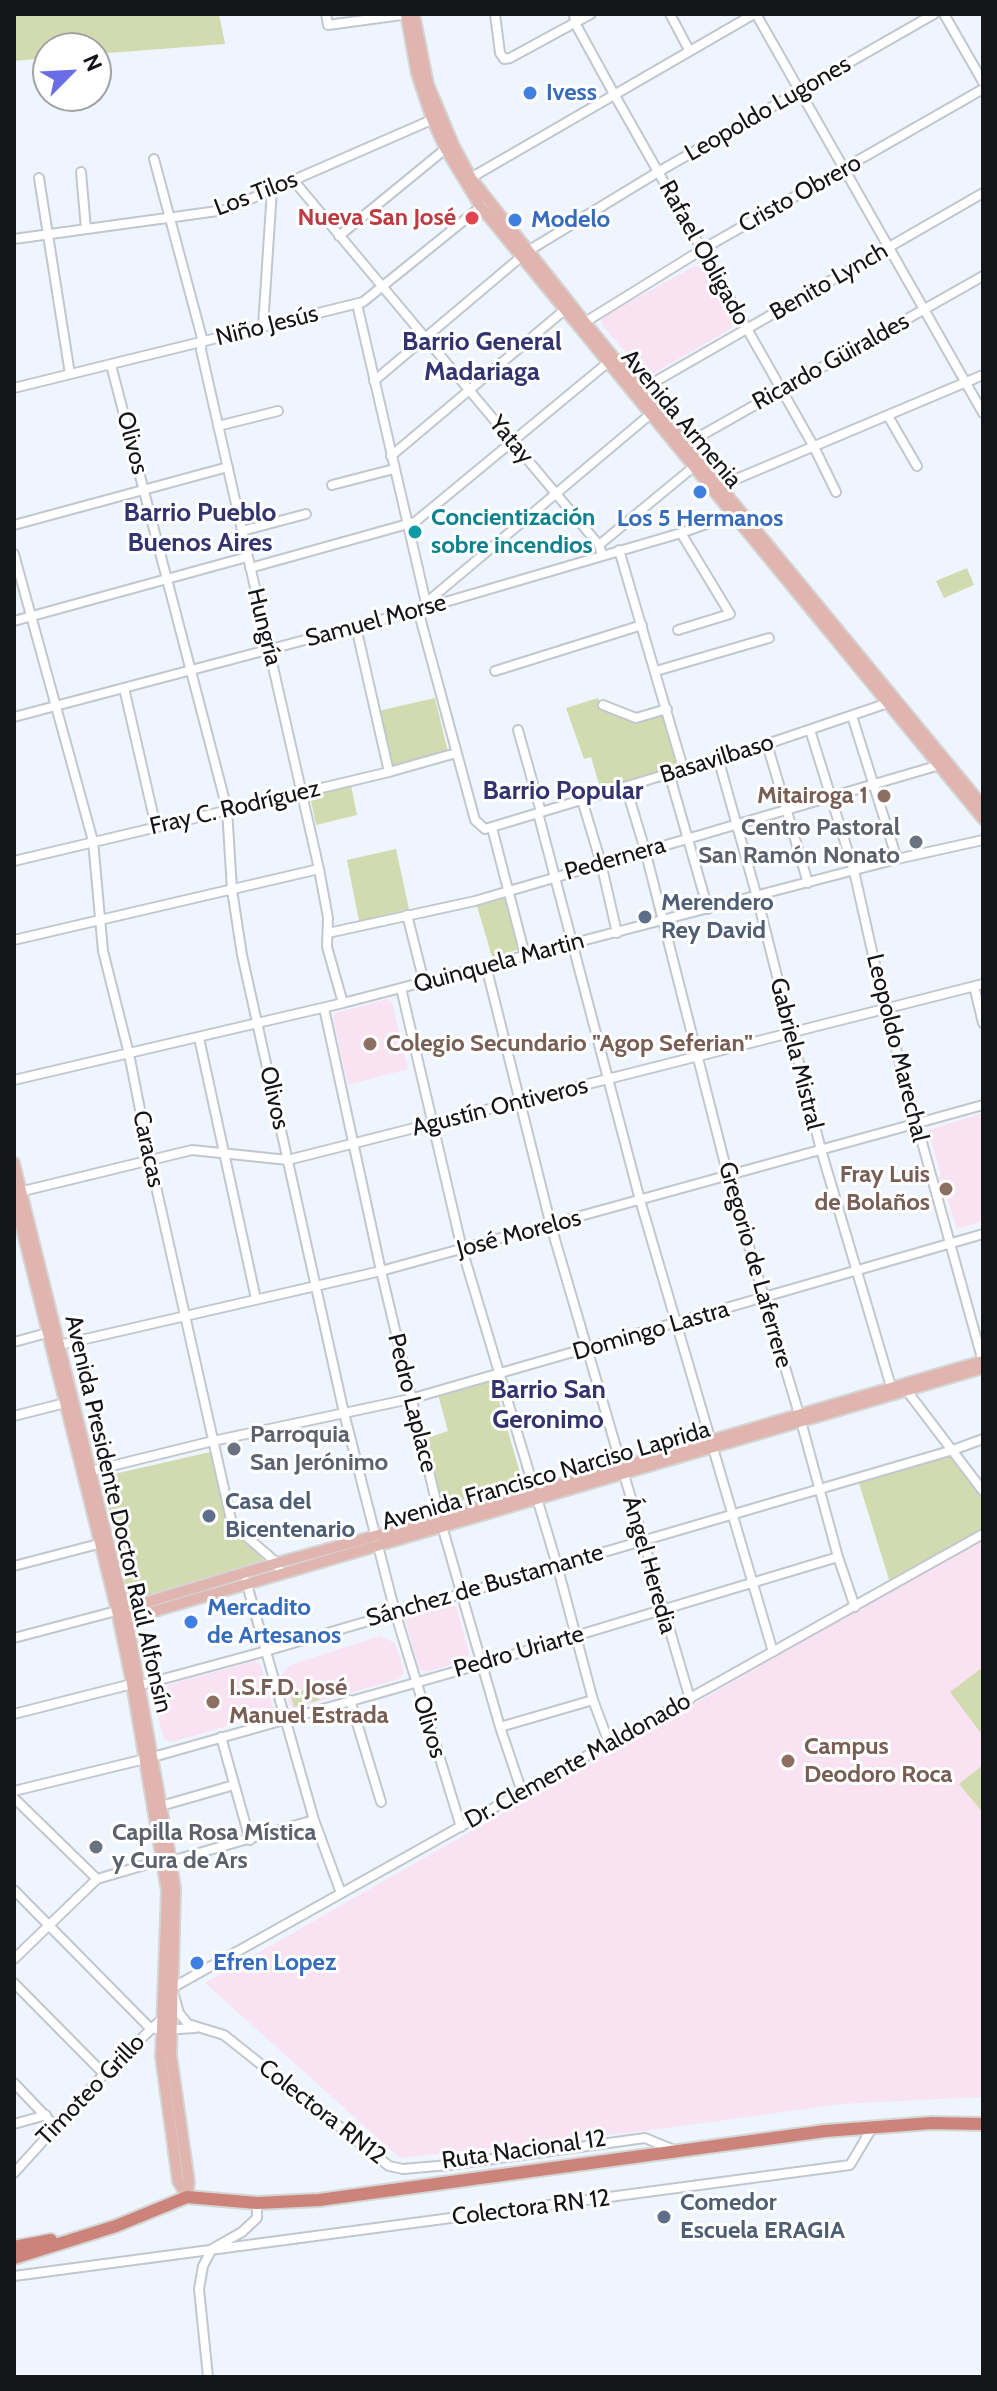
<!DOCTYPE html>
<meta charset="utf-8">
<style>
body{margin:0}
#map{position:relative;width:997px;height:2391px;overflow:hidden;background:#eff5fe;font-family:Cabin,sans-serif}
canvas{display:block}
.frame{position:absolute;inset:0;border:16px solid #131518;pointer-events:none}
.north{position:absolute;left:32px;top:32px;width:80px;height:80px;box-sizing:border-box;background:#fff;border:2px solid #a1a1a3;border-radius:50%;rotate:66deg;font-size:22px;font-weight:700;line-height:32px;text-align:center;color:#131518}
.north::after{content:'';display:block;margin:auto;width:28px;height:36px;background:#6b6de7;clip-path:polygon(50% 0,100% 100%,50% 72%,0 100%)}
</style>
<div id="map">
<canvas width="997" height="2391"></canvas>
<div class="frame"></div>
<div class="north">N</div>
</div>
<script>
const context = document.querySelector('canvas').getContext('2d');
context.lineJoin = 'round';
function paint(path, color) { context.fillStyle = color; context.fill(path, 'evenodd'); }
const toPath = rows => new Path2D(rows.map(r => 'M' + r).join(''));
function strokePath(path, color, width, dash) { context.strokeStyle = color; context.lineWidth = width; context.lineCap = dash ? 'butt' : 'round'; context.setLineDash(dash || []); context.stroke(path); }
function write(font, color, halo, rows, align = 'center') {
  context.font = font + ' Cabin,sans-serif'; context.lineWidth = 6; context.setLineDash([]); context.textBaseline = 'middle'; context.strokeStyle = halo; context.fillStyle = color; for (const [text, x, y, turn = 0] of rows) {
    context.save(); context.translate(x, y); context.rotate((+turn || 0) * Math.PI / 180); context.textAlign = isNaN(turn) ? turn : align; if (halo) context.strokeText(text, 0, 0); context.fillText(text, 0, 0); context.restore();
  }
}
const education = toPath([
 [695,266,702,268,734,321,732,328,651,375,645,374,602,325,602,317],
 [387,999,392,1002,408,1069,348,1085,333,1019,336,1013],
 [983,1113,983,1221,957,1229,943,1184,940,1184,938,1177,941,1175,928,1130],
 [983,1539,983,2097,842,2104,652,2130,400,2158,205,1983],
 [449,1604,456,1607,469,1653,466,1660,427,1672,419,1669,405,1620,409,1615],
 [380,1636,395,1643,404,1672,399,1679,294,1709,289,1703,281,1676,290,1665],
 [255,1661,261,1665,266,1682,273,1707,270,1714,171,1742,164,1738,152,1696,168,1691,167,1685]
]);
const green = toPath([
 [14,14,219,14,225,44,96,54,96,48,48,48,48,58,14,61],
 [967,568,974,585,944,598,936,581],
 [435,698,448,752,392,766,378,711],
 [598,698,602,707,624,718,637,720,662,713,678,768,601,791,591,757,584,759,566,708],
 [351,785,357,815,316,825,310,796],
 [396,849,409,909,359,921,347,860],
 [506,898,520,949,492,957,477,906],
 [493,1380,523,1483,443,1506,427,1438,448,1431,438,1395],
 [953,1450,983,1491,983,1534,891,1586,857,1477],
 [210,1452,229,1527,264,1560,130,1602,101,1477],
 [983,1667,983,1729,980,1732,950,1692],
 [315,1686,319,1700,294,1707,290,1694],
 [983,1765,983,1813,959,1784]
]);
const minor = toPath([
 [326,14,328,25,409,14],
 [495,14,500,53,504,59,510,58,591,14],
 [574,14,575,23,614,94,814,447,836,492],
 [670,14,689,50],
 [756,14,983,413],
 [944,14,983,82],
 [154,159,202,338,201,350,319,869,328,918,327,947,343,1003],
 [81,172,86,229],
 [39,178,70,374],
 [467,180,754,14],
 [294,181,599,545,602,555],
 [339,236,449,146],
 [14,239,225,210,436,118],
 [357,304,426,603],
 [582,324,703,249,983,89],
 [263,326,272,190],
 [111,365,227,809,232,890,242,955,344,1413,395,1612,461,1827],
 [374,381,528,251,658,172,934,14],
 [14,388,363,302,488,201],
 [637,392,983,193],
 [888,416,917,466],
 [218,426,278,411],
 [681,447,983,276],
 [391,456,568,307],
 [332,485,394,469],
 [715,488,983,375],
 [14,525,228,467],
 [242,531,306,514],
 [599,545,697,464],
 [619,550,683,768],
 [14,554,93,841,103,951,129,1054,150,1160,232,1524,277,1563,280,1573],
 [250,568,415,522,611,360],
 [421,607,653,412],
 [418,610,475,820,485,829,767,744,891,702],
 [14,621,247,557],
 [356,627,389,772],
 [678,630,730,614,681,533],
 [495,671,642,625],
 [656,671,769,638],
 [124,688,156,827],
 [603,705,636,718,667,709],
 [852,716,897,859],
 [14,717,418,610,681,533,737,513],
 [518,730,541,812],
 [810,730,854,871,885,1009,983,1362],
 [767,744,808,883],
 [718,758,757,897,821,1150,892,1390],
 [669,773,708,909],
 [626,787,645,850,728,1176,799,1414,838,1557,855,1607],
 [582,800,601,863,617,933],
 [538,813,640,1200,773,1652],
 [492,828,525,955],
 [14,861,389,772,456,753],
 [407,915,424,982],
 [328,933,475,901,943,764],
 [14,940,319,869],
 [486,966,551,1226,690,1699],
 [974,986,983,1023],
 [401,988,462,1249,557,1565,593,1700,609,1743],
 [324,1008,381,1271,442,1526,500,1727,522,1792],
 [199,1038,256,1299],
 [14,1080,343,1003,897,859,983,840],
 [15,1193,192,1150,288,1160,983,984],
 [14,1342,47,1333],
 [55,1346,381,1271,983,1105],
 [907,1391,983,1491],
 [14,1416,65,1403],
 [87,1472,213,1441,410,1399,983,1234],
 [14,1566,106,1542],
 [246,1581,314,1820,341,1893],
 [14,1638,120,1610],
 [350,1700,381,1802],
 [14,1714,132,1684,141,1685,259,1653,953,1450,983,1439],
 [500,1727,593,1700],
 [221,1737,250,1840],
 [14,1791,153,1757,482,1664,838,1557],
 [14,1798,97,1879],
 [161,1806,234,1785],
 [14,1890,150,2028,163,2030,195,2028],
 [14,1959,97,1879,162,1860,171,1861,314,1820],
 [14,1983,104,2074],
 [14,2083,55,2126],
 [14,2124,46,2115],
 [674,2150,645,2138,449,2165,403,2169,389,2166,224,2035,188,2024,179,2013,172,1988,983,1534],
 [14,2173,104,2074,166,2015],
 [14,2276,850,2165,872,2128],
 [208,2377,199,2289,203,2266,212,2249,242,2232,257,2218,257,2203]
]);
const major = toPath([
 [406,14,417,74,432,119,445,148,480,206,983,819],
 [414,14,428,84,453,144,471,178,584,321,983,806],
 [14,1163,127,1619,171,1861,175,1889,171,2055,189,2182,187,2197],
 [14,1197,117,1611,132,1684,167,1891,161,2057,178,2181,187,2197],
 [124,1609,277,1563,534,1492,983,1361],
 [121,1621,983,1368]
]);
const highway = toPath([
 [14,2247,51,2240],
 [14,2258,116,2226,187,2197,257,2203,319,2200,825,2131,931,2123,983,2124]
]);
const markers = [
 [530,93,8,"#3f7fe0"],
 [472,218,8,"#e0444e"],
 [515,220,8,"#3f7fe0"],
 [700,492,8,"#3f7fe0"],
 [415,532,8,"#0f9aa8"],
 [884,796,8,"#8d6e63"],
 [916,842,8,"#6b7280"],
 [645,917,8,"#5c6f8a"],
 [370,1044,8,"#8d6e63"],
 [946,1189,8,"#8d6e63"],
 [234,1449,8,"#6b7280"],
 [209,1516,8,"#5c6f8a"],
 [191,1622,8,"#3f7fe0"],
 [213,1702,8,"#8d6e63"],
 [788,1761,8,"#8d6e63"],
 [96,1847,8,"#6b7280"],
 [197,1963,8,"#3f7fe0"],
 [664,2217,8,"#5c6f8a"]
];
const shopNames = [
 ["Ivess",546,93],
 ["Modelo",531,220],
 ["Los 5 Hermanos",700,519,"center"],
 ["Mercadito",207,1608],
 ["de Artesanos",207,1636],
 ["Efren Lopez",213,1963]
];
const streetNames = [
 ["Leopoldo Lugones",768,109,-30],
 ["Los Tilos",256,194,-21],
 ["Cristo Obrero",800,194,-29],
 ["Rafael Obligado",704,253,61],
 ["Benito Lynch",829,282,-30],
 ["Niño Jesús",267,326,-14],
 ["Ricardo Güiraldes",831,362,-29],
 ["Avenida Armenia",681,419,50],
 ["Yatay",511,440,50],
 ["Olivos",132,443,75],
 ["Samuel Morse",376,621,-15],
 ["Hungría",264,627,76],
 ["Basavilbaso",717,759,-17],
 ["Fray C. Rodríguez",235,808,-13],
 ["Pedernera",615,859,-16],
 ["Quinquela Martin",499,963,-15],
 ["Leopoldo Marechal",897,1048,76],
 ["Gabriela Mistral",796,1054,76],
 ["Olivos",274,1098,77],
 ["Agustín Ontiveros",500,1107,-14],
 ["Caracas",148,1149,78],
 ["José Morelos",519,1234,-15],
 ["Gregorio de Laferrere",755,1265,74],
 ["Domingo Lastra",651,1331,-16],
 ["Pedro Laplace",412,1403,76],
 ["Avenida Francisco Narciso Laprida",546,1476,-16],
 ["Avenida Presidente Doctor Raúl Alfonsín",118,1514,77],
 ["Ángel Heredia",649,1565,74],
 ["Sánchez de Bustamante",485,1586,-16],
 ["Pedro Uriarte",519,1652,-16],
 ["Olivos",429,1727,73],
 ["Dr. Clemente Maldonado",578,1761,-29],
 ["Timoteo Grillo",91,2090,-46],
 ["Colectora RN12",322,2112,38],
 ["Ruta Nacional 12",524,2150,-8],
 ["Colectora RN 12",531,2208,-7]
];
const healthNames = [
 ["Nueva San José",456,218]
];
const cultureNames = [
 ["Concientización",431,518],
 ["sobre incendios",431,546]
];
const educationNames = [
 ["Mitairoga 1",868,796,"right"],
 ["Colegio Secundario \"Agop Seferian\"",386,1044],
 ["Fray Luis",930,1175,"right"],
 ["de Bolaños",930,1203,"right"],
 ["I.S.F.D. José",229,1688],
 ["Manuel Estrada",229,1716],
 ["Campus",804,1747],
 ["Deodoro Roca",804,1775]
];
const worshipNames = [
 ["Centro Pastoral",900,828,"right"],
 ["San Ramón Nonato",900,856,"right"],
 ["Parroquia",250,1435],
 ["San Jerónimo",250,1463],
 ["Capilla Rosa Mística",112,1833],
 ["y Cura de Ars",112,1861]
];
const serviceNames = [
 ["Merendero",661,903],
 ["Rey David",661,931],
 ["Casa del",225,1502],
 ["Bicentenario",225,1530],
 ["Comedor",680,2203],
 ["Escuela ERAGIA",680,2231]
];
const neighbourhoodNames = [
 ["Barrio General",482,342],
 ["Madariaga",482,372],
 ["Barrio Pueblo",200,513],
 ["Buenos Aires",200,543],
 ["Barrio Popular",563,791],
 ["Barrio San",548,1390],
 ["Geronimo",548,1420]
];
paint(education, '#f9e3f2');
paint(green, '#d2dbb0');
strokePath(minor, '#c1c7cf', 12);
strokePath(major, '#d5d5d5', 14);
strokePath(highway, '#d5d5d5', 16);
strokePath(minor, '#fff', 8);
strokePath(major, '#e0b5af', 10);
strokePath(highway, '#cb837a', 12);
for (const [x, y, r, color] of markers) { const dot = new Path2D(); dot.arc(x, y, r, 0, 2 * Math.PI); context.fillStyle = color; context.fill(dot); strokePath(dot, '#fff', 3); }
write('bold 24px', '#366cbe', '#fff', shopNames, 'left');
write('24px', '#131518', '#fff', streetNames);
write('bold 24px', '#be3a42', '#fff', healthNames, 'right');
write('bold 24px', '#0d838f', '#fff', cultureNames, 'left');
write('bold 24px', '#785e54', '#fff', educationNames, 'left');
write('bold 24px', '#5b616d', '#fff', worshipNames, 'left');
write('bold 24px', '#4e5e75', '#fff', serviceNames, 'left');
write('bold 26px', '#33346f', '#fff', neighbourhoodNames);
</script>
